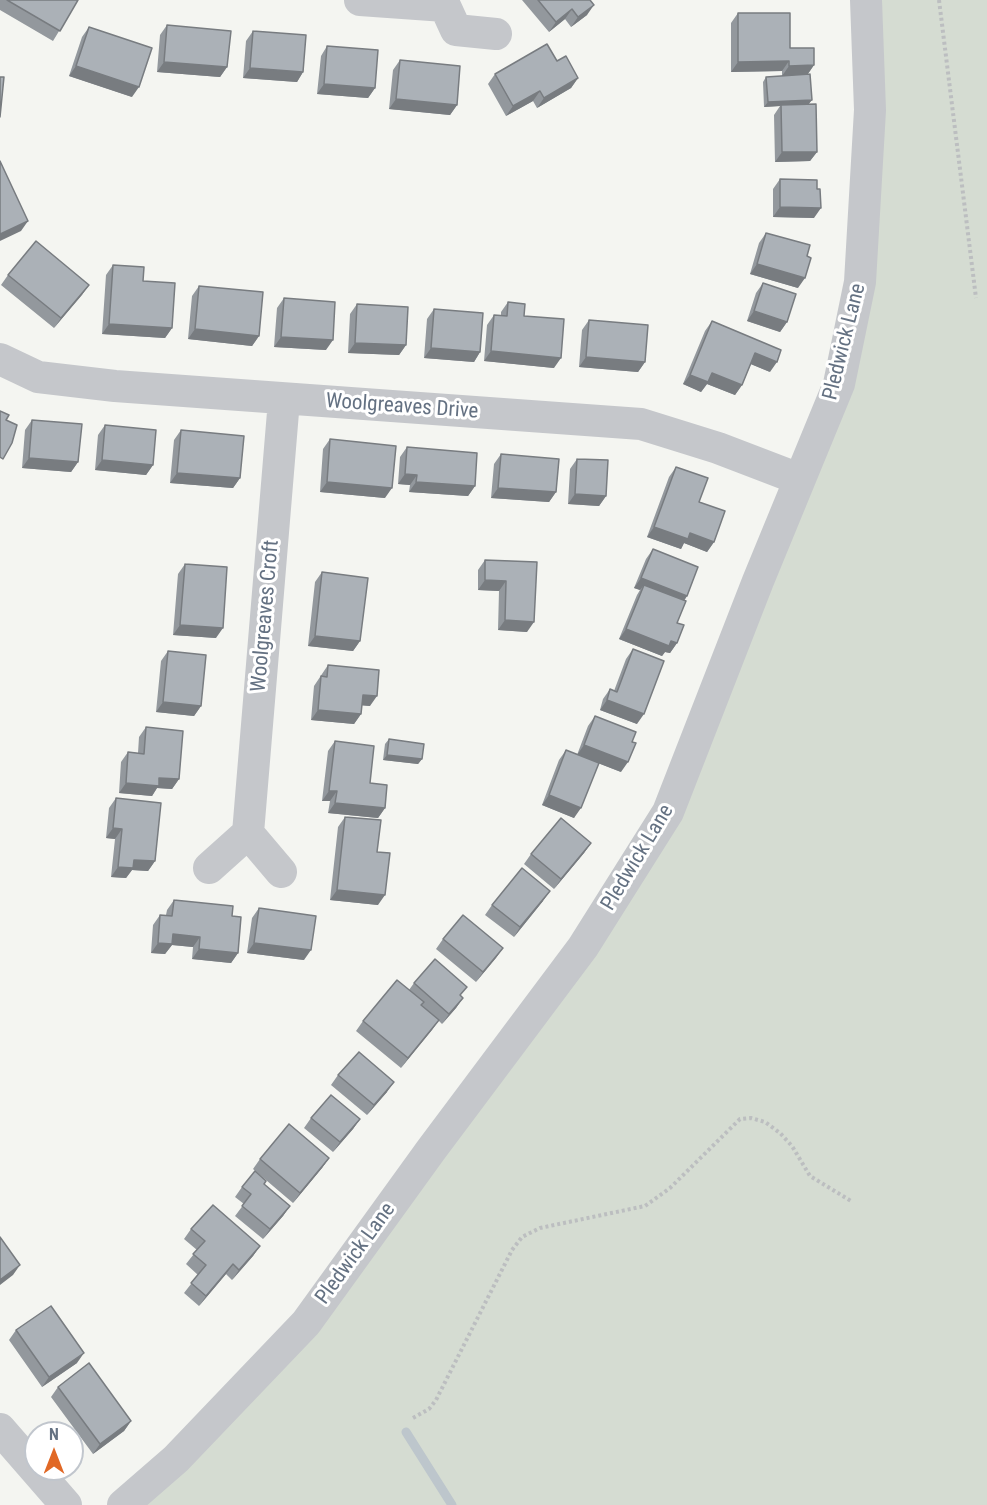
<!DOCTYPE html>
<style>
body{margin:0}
#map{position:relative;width:987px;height:1505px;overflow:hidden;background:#f4f5f1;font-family:"Roboto Condensed",sans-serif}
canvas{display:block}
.north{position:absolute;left:24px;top:1421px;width:60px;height:60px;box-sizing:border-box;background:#fff;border:2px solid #c1c6cd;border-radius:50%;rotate:0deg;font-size:16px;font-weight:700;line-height:24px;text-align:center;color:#647182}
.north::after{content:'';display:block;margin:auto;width:21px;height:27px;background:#e16825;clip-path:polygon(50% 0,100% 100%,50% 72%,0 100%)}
</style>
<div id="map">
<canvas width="987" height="1505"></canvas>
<div class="north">N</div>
</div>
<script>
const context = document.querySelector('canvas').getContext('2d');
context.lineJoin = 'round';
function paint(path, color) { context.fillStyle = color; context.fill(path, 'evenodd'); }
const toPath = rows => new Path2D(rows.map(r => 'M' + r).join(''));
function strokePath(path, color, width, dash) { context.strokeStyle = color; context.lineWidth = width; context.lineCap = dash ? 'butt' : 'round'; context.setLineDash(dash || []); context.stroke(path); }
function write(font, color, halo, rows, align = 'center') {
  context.font = font + ' "Roboto Condensed",sans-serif'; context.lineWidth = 6; context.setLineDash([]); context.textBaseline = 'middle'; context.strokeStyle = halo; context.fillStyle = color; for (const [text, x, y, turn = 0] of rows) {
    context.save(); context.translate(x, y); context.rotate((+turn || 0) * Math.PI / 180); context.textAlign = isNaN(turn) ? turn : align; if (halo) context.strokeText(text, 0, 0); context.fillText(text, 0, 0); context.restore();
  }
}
const green = toPath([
 [866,0,987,0,987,1505,123,1505,306,1323,668,812,839,384]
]);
const stream = toPath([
 [406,1432,452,1505]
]);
const path = toPath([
 [939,0,976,298],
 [413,1418,429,1409,436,1400,512,1250,522,1237,540,1228,645,1206,670,1188,740,1119,751,1118,765,1122,780,1133,792,1146,810,1176,851,1201]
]);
const minor = toPath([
 [360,0,445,6,456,30,496,34],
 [0,359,38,377,115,386,641,424,718,448,799,479],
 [248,833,284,400],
 [209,868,248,833,281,872],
 [0,1429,66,1505],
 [123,1505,176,1459,306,1323,431,1150,583,947,668,812,758,581,839,384,860,282,870,110,866,0]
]);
const wall = toPath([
 [0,0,78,0,53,41,0,10],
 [522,0,590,0,587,15,571,27,565,19,549,32],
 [738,13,790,48,814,65,808,74,812,100,808,104,817,152,810,161,775,162,774,115,780,106,764,107,763,82,766,77,782,76,782,71,731,72,731,23],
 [167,25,227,67,220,77,157,72,160,35],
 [89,27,132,97,69,76,82,37],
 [253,31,303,72,297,82,243,78,246,41],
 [327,46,375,88,368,98,317,94,321,56],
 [400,60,457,105,450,115,389,109,393,70],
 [557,61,578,78,571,88,537,108,533,101,506,116,488,84,495,74],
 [780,179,814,218,773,217,773,189],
 [766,233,798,288,750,274,759,243],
 [113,265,143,281,172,328,165,338,102,334,106,275],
 [8,275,89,285,54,328,1,285],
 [763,283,787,322,780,332,747,321,756,293],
 [199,286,259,336,252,346,188,339,192,296],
 [284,298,326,350,274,347,277,308],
 [508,302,524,316,554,368,484,361,487,325,494,315,501,315,501,312],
 [357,304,406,345,399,355,348,353,350,314],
 [434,309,480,352,474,362,424,358,427,319],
 [589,320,645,362,638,372,579,367,582,330],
 [712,321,770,372,751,364,742,385,735,395,707,384,701,392,683,384,705,331],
 [32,420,78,462,71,472,22,468,25,430],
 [105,425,153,465,146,475,95,470,98,435],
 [181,430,240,478,233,488,170,483,174,440],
 [330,439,385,498,320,492,323,449],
 [407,447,475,486,468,496,409,492,410,485,398,484,400,457],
 [501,454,556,492,549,502,491,498,494,464],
 [577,459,606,496,599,506,568,504,570,469],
 [676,467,699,502,714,542,707,552,684,543,681,549,647,537,669,477],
 [653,549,687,596,684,601,677,623,677,643,670,653,665,652,662,656,619,639,637,595,640,590,634,588,646,559],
 [485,560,537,562,527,632,498,630,499,591,478,590,478,570],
 [185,564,216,638,173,635,178,574],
 [322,572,360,641,353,651,308,646,315,582],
 [633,649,637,724,600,710,603,699,610,689,614,691,626,659],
 [168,651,201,706,194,716,156,712,161,661],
 [328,665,370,706,362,705,361,714,354,724,311,720,314,686],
 [595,716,621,772,598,763,574,818,542,805,559,760,566,750,577,755,588,726],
 [146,727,179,779,172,789,157,788,152,796,119,793,121,762,128,752,138,753,139,737],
 [389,739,422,759,418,764,383,760,385,744],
 [335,741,370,783,385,808,378,818,328,813,330,801,322,801,328,751],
 [116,798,155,861,148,871,132,870,126,878,111,877,115,839,106,838,109,808],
 [345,817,377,852,378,905,330,900,338,827],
 [591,843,584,853,554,889,524,864,531,854],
 [174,900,232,916,238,953,231,963,192,959,193,947,172,945,165,954,151,953,153,925,160,915,166,915,167,910],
 [543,901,514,937,485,915,492,905],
 [259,908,304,960,247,953,252,918],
 [443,939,503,948,476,982,436,949],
 [414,983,461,996,463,998,456,1008,442,1024,438,1020,401,1068,356,1031,363,1021,409,990],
 [338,1075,387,1092,367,1115,331,1085],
 [311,1118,360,1119,353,1129,333,1152,304,1128],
 [329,1158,322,1168,293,1203,253,1169,260,1159],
 [264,1184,290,1206,283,1216,263,1239,235,1216,244,1204,235,1197,242,1187],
 [191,1229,260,1246,253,1256,232,1280,226,1274,199,1306,184,1293,198,1275,186,1264,197,1250,184,1239],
 [16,1330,77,1363,42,1387,9,1340],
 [58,1387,131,1421,124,1431,93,1454,51,1397]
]);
const shadedWall = toPath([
 [594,5,587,15,571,27,578,17],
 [572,9,565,19,549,32,556,22],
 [789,61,782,71,731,72,738,62],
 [164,62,227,67,220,77,157,72],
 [814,65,807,75,782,76,789,66],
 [76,66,139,87,132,97,69,76],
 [250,68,303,72,297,82,243,78],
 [578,78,571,88,537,108,544,98],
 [324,84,375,88,368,98,317,94],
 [540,91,533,101,506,116,513,106],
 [396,99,457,105,450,115,389,109],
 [812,100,808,105,781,105,780,106,764,107,768,102],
 [782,152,817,152,810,161,775,162],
 [780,207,821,208,814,218,773,217],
 [28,221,21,231,0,241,0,234],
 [757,264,805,278,798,288,750,274],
 [89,285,82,295,54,328,61,318],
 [754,311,787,322,780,332,747,321],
 [109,324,172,328,165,338,102,334],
 [195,329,259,336,252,346,188,339],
 [281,337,333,340,326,350,274,347],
 [355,343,406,345,399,355,348,353],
 [431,348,480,352,474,362,424,358],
 [491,351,561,358,554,368,484,361],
 [755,353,777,362,770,372,748,363],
 [586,357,645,362,638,372,579,367],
 [712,373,742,385,735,395,707,384,701,392,683,384,690,375],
 [29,458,78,462,71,472,22,468],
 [102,460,153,465,146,475,95,470],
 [177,473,240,478,233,488,170,483],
 [405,474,417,475,410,485,398,484],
 [327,482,392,488,385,498,320,492],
 [416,482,475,486,468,496,409,492],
 [498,488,556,492,549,502,491,498],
 [575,494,606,496,599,506,568,504],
 [654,527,690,533,714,542,707,552,684,543,681,549,647,537],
 [641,578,687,596,680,606,644,585,640,590,634,588],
 [485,580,506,581,499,591,478,590],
 [505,620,534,622,527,632,498,630],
 [180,625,223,628,216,638,173,635],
 [626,629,671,641,677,643,670,653,665,652,662,656,619,639],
 [315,636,360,641,353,651,308,646],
 [363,695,377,696,370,706,356,705],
 [607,700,644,714,637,724,600,710],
 [163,702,201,706,194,716,156,712],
 [318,710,361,714,354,724,311,720],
 [584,745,628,762,621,772,577,755],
 [387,755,422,759,418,764,383,760],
 [159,778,179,779,172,789,157,788,152,796,119,793,126,783],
 [329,791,337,791,330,801,322,801],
 [549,795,581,808,574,818,542,805],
 [335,803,385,808,378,818,328,813],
 [113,828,122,829,115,839,106,838],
 [591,843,584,853,554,889,561,879],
 [134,860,155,861,148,871,132,870,126,878,111,877,118,867],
 [337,890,385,895,378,905,330,900],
 [550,891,543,901,514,937,520,927],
 [173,934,200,937,193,947,172,945,165,954,151,953,158,943],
 [254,943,311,950,304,960,247,953],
 [503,948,496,958,476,982,483,972],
 [199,949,238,953,231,963,192,959],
 [463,998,456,1008,442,1024,449,1014],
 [439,1020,432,1030,401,1068,408,1058],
 [394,1082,387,1092,367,1115,374,1105],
 [360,1119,353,1129,333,1152,340,1142],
 [329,1158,322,1168,293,1203,300,1193],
 [290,1206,283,1216,263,1239,270,1229],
 [260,1246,253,1256,232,1280,239,1270],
 [233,1264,226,1274,199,1306,206,1296],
 [20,1265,13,1275,0,1285,0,1280],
 [84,1353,77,1363,42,1387,49,1377],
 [131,1421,124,1431,93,1454,100,1444]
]);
const building = toPath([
 [7,0,78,0,60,31,7,0],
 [538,0,590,0,594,5,578,17,572,9,556,22,538,0],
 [738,13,790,13,790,48,814,48,814,65,789,66,789,61,738,62,738,13],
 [167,25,231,31,227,67,164,62,167,25],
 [89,27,152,48,139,87,76,66,89,27],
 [253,31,306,35,303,72,250,68,253,31],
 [547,44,557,61,566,56,578,78,544,98,540,91,513,106,495,74,547,44],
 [327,46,378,50,375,88,324,84,327,46],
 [400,60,460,66,457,105,396,99,400,60],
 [810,74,812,100,768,102,766,77,810,74],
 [0,77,4,77,0,117,0,77],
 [816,104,817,152,782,152,781,105,816,104],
 [0,161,28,221,0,234,0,161],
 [780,179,817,180,817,189,820,189,821,208,780,207,780,179],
 [766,233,810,245,807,256,811,258,805,278,757,264,766,233],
 [36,241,89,285,61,318,8,275,36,241],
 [113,265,144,267,143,281,175,283,172,328,109,324,113,265],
 [763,283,796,294,787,322,754,311,763,283],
 [199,286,263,292,259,336,195,329,199,286],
 [284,298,335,302,333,340,281,337,284,298],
 [508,302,525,304,524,316,564,319,561,358,491,351,494,315,507,316,508,302],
 [357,304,408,307,406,345,355,343,357,304],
 [434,309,483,313,480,352,431,348,434,309],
 [589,320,648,325,645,362,586,357,589,320],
 [712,321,781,350,777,362,755,353,742,385,712,373,708,382,690,375,712,321],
 [0,411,9,415,6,420,17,425,12,443,3,459,0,457,0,411],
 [32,420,82,424,78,462,29,458,32,420],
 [105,425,156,430,153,465,102,460,105,425],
 [181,430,244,436,240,478,177,473,181,430],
 [330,439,396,446,392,488,327,482,330,439],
 [407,447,477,453,475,486,416,482,417,475,405,474,407,447],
 [501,454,559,459,556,492,498,488,501,454],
 [577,459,608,460,606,496,575,494,577,459],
 [676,467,708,478,699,502,725,511,714,542,690,533,688,539,654,527,676,467],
 [653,549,698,567,687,596,641,578,653,549],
 [485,560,537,562,534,622,505,620,506,581,485,580,485,560],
 [185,564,227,567,223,628,180,625,185,564],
 [322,572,368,578,360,641,315,636,322,572],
 [644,585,686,601,677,623,684,625,677,643,671,641,669,646,626,629,644,585],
 [633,649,664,661,644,714,607,700,610,689,617,692,633,649],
 [168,651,206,655,201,706,163,702,168,651],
 [328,665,379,670,377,696,363,695,361,714,318,710,321,676,327,677,328,665],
 [595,716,636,732,632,742,636,743,628,762,584,745,595,716],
 [146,727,183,731,179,779,159,778,159,786,126,783,128,752,144,754,146,727],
 [389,739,424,744,422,759,387,755,389,739],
 [335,741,374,746,370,783,387,785,385,808,335,803,337,791,329,791,335,741],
 [566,750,599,763,581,808,549,795,566,750],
 [116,798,161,803,155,861,134,860,133,868,118,867,122,829,113,828,116,798],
 [345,817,381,820,377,852,390,853,385,895,337,890,345,817],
 [561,818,591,843,561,879,531,854,561,818],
 [522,868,550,891,520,927,492,905,522,868],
 [174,900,233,906,232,916,241,917,238,953,199,949,200,937,173,934,172,944,158,943,160,915,172,916,174,900],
 [259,908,316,916,311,950,254,943,259,908],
 [463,915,503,948,483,972,443,939,463,915],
 [435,959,467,987,460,995,463,998,449,1014,414,983,435,959],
 [397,980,424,1002,421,1005,439,1020,408,1058,363,1021,397,980],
 [359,1052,394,1082,374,1105,338,1075,359,1052],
 [331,1095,360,1119,340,1142,311,1118,331,1095],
 [289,1124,329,1158,300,1193,260,1159,289,1124],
 [255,1171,266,1181,264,1184,290,1206,270,1229,242,1206,251,1194,242,1187,255,1171],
 [213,1205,260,1246,239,1270,233,1264,206,1296,191,1283,206,1265,193,1254,205,1241,191,1229,213,1205],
 [0,1237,20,1265,0,1280,0,1237],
 [51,1306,84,1353,49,1377,16,1330,51,1306],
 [89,1363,131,1421,100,1444,58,1387,89,1363]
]);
const streetNames = [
 ["Pledwick Lane",845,342,-76],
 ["Woolgreaves Drive",402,407,4],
 ["Woolgreaves Croft",266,616,-85],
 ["Pledwick Lane",638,858,-59],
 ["Pledwick Lane",356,1254,-54]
];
paint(green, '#d5dcd2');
strokePath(stream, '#bdc6cc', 9);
strokePath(path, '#bcbec0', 4, [3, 3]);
strokePath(minor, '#c5c7cb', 32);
paint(wall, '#93989d');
paint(shadedWall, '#787c80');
paint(building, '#abb1b7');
strokePath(building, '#787c80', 1.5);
write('21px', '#647182', '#fff', streetNames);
</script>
